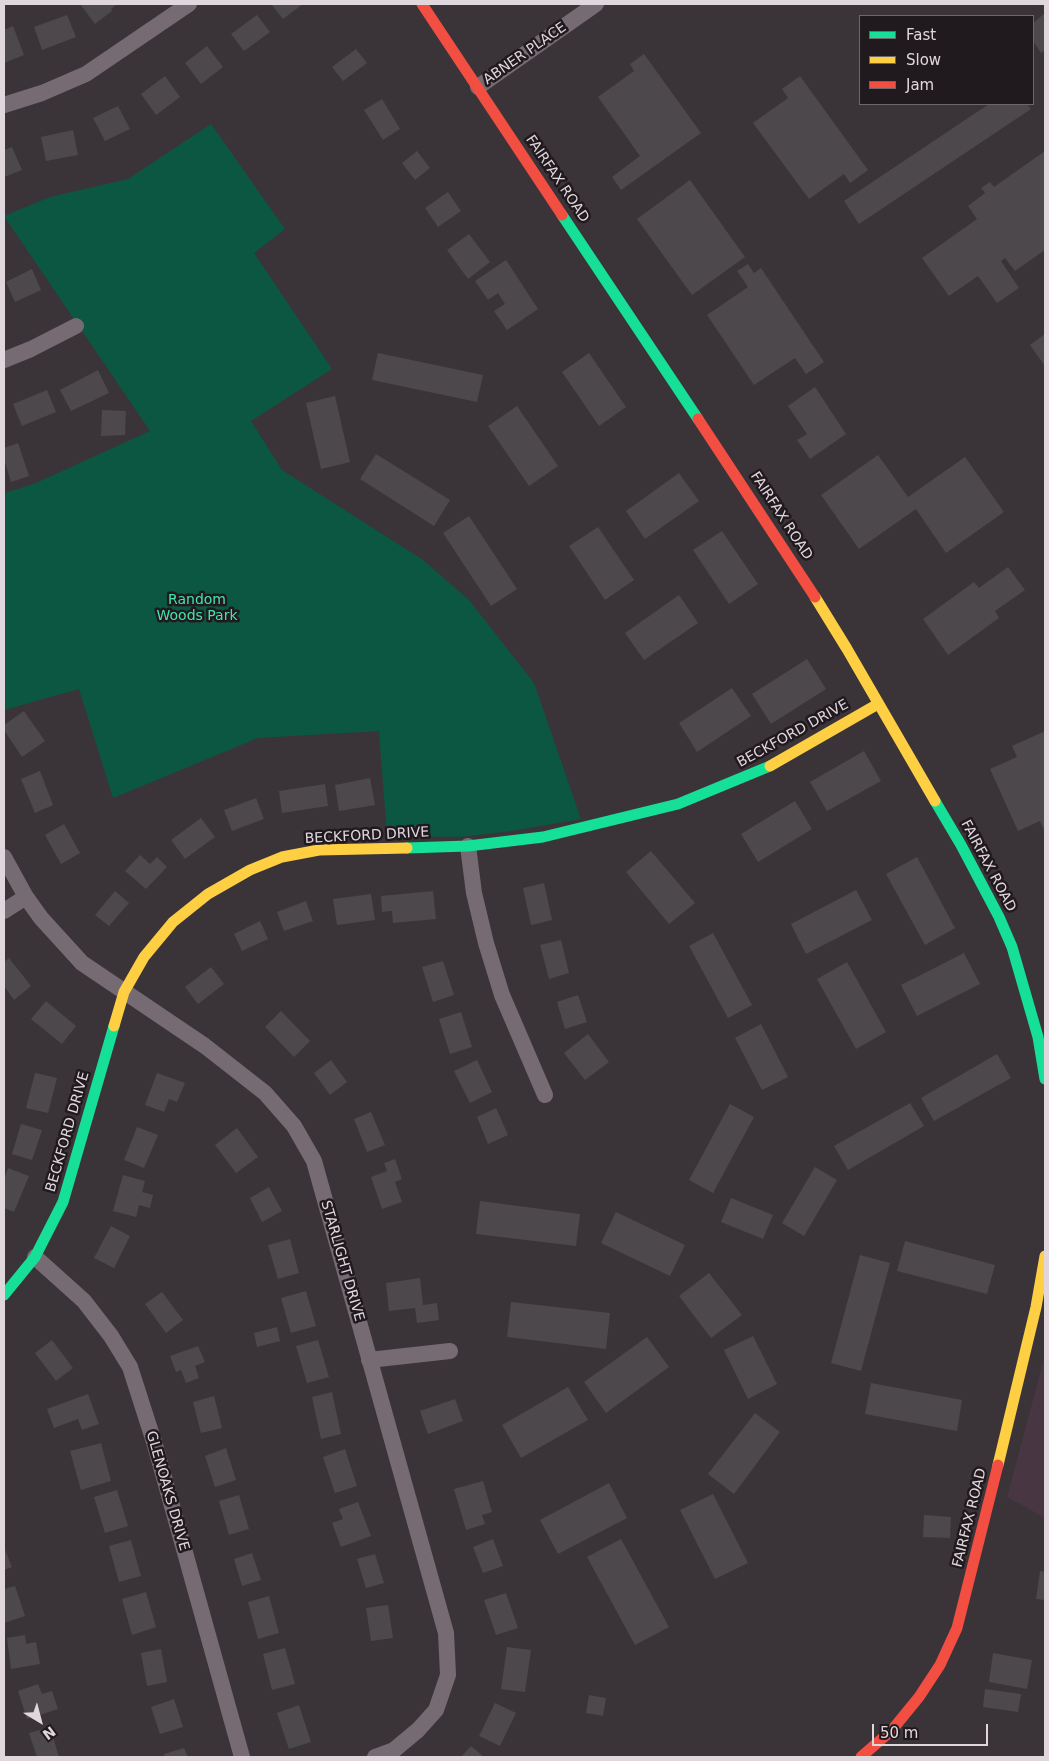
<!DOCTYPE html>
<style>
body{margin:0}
#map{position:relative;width:1049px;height:1761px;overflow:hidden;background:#3a3439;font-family:"DejaVu Sans",sans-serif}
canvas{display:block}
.frame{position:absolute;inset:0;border:5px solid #e0d7dd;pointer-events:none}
.legend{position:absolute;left:859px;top:15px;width:175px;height:90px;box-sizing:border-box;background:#201a1f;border:1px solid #6d666b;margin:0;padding:6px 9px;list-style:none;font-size:15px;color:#e0d7dd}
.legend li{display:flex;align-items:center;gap:10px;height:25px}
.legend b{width:25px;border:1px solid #6d666b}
.north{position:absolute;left:15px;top:1696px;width:50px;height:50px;-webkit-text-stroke:4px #201a1f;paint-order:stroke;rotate:143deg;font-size:14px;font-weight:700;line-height:20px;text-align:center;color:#e0d7dd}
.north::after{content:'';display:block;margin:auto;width:18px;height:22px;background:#e0d7dd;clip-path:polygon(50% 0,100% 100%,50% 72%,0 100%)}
.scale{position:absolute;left:872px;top:1724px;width:116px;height:22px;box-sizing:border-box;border:2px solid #e0d7dd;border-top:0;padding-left:6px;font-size:15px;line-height:18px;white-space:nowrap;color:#e0d7dd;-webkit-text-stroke:4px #201a1f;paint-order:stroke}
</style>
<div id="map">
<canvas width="1049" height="1761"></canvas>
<div class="frame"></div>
<ul class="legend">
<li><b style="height:6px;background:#16e098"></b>Fast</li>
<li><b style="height:6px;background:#ffcf43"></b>Slow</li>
<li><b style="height:6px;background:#f24e42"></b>Jam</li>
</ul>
<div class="north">N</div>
<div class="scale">50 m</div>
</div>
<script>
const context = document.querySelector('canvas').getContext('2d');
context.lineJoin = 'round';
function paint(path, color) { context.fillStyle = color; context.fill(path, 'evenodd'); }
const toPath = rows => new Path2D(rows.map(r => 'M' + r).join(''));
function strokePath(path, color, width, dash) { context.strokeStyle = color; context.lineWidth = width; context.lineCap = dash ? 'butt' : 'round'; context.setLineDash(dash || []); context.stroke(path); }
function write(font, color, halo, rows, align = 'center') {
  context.font = font + ' "DejaVu Sans",sans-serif'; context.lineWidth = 5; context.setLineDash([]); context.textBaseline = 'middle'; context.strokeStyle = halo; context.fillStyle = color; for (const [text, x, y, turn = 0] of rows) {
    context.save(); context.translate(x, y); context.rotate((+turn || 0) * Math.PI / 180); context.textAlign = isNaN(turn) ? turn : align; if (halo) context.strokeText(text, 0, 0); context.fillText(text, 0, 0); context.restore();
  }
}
const built = toPath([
 [1045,1355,1045,1518,1007,1497]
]);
const green = toPath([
 [211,124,285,229,254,253,332,369,251,421,282,470,423,560,469,600,534,683,581,819,512,831,460,837,387,836,379,731,258,738,113,798,79,689,4,710,4,493,36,483,150,431,4,216,50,197,128,179]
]);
const building = toPath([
 [80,4,117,4,111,9,112,11,95,24],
 [271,4,303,4,283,19],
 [1045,13,1045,50,1041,53,1033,41,1033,23],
 [67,15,76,37,42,50,34,27],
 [257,15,270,32,244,51,231,34],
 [13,26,24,55,4,63,4,30],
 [207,46,223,67,201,84,185,63],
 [356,49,367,63,343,81,332,67],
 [644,54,701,133,621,190,612,177,640,156,598,97,634,71,630,64],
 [165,76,180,97,156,115,141,94],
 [800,76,868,170,850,183,844,174,809,199,753,123,788,98,782,89],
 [382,99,400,129,383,140,364,110],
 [989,104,1027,104,1031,109,859,224,844,201],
 [118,106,130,129,105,141,93,118],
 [73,130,78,155,46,161,41,137],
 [12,147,22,170,4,177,4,150],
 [417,151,430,168,415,180,402,163],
 [1045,151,1045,250,1015,271,1005,258,1001,261,1019,288,997,303,978,276,949,296,922,258,977,219,968,206,985,193,981,188,990,182,994,187],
 [690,180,745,257,692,295,637,219],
 [448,192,461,211,438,227,425,208],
 [469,234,490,262,468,279,447,250],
 [506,260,538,309,507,330,494,311,505,304,498,293,488,300,475,281],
 [748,264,754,273,761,268,824,362,806,374,795,358,754,385,707,315,748,287,737,271],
 [32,269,41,290,15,302,6,282],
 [1045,334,1045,366,1030,345],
 [378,353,483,375,477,402,372,380],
 [589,353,626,407,599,426,562,372],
 [98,370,109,393,71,411,60,390],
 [815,387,846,434,810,459,797,440,807,434,788,406],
 [47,390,56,412,22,426,13,404],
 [335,396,350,462,321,469,306,403],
 [517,406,558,466,529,486,488,426],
 [102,410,126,411,125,435,101,436],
 [18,443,29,476,11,482,4,459,4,448],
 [376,454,450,500,434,526,360,479],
 [878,455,908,497,965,457,1004,512,946,553,916,509,859,549,821,495],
 [679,473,699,501,645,539,626,511],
 [469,516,517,589,491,606,443,533],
 [598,527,634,580,605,600,569,546],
 [722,531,758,584,729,604,693,550],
 [1008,567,1025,590,995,611,999,618,948,655,923,619,974,582,979,588],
 [679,595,698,623,644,660,625,633],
 [807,659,826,689,771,724,752,694],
 [732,688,751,716,697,752,679,723],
 [24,711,45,741,22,757,4,730,4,725],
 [1045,731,1045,832,1040,821,1018,831,990,769,1017,757,1012,746],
 [864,751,881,781,827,811,810,782],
 [40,771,53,805,35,813,21,779],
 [370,778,375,805,339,811,335,785],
 [325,784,328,806,282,813,279,791],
 [256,798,264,819,232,831,224,810],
 [795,801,812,829,758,862,741,834],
 [201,818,215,837,185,859,171,840],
 [64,824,80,853,61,864,45,835],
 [651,851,695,903,669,924,626,872],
 [140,855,150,864,157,857,167,867,146,889,125,871],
 [917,857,955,928,925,945,886,874],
 [544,883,552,920,531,925,523,888],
 [856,890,872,920,806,954,791,924],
 [115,891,129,903,109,926,95,915],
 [433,891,436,919,393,923,392,911,382,912,381,896],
 [371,894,375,920,337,925,333,899],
 [306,901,313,921,284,931,277,912],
 [260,921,268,939,242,951,234,934],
 [713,933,752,1005,728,1018,689,946],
 [561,940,569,973,549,979,540,945],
 [964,953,980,984,917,1016,901,985],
 [9,958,31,986,14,1000,4,986,4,962],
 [443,961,454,995,433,1002,422,967],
 [847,962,886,1032,856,1049,817,979],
 [211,967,224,984,198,1004,185,987],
 [578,995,587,1022,565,1029,557,1002],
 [46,1001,76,1026,62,1044,31,1019],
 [281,1011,310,1041,294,1057,265,1027],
 [461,1012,472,1047,450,1054,439,1019],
 [761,1024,788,1077,762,1090,735,1038],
 [588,1034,609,1062,585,1080,564,1053],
 [997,1054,1011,1078,934,1121,921,1098],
 [331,1060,347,1082,330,1095,314,1073],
 [477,1060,492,1092,470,1103,454,1071],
 [35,1073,57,1078,48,1113,26,1108],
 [157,1073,185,1083,177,1102,169,1099,164,1112,145,1105],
 [910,1103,924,1126,848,1170,834,1146],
 [730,1104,754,1117,713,1193,689,1180],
 [496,1108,508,1135,488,1144,477,1117],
 [371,1112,385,1145,367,1152,354,1119],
 [21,1124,42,1130,32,1160,12,1154],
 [137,1127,158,1135,144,1168,124,1160],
 [237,1128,258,1157,236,1173,215,1145],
 [395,1159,402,1179,395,1182,402,1202,382,1209,371,1177,387,1171,384,1163],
 [815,1167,837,1180,804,1236,782,1223],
 [8,1168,29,1176,14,1212,4,1208,4,1180],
 [123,1175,145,1181,142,1192,153,1195,150,1208,139,1205,136,1217,113,1211],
 [269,1187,282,1211,262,1222,250,1198],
 [731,1198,773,1215,763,1239,721,1222],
 [480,1201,580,1214,576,1246,476,1234],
 [616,1212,685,1245,670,1276,601,1243],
 [111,1226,130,1236,114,1268,94,1258],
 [290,1239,299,1273,278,1279,268,1245],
 [905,1241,995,1265,987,1294,897,1271],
 [860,1255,890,1263,861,1371,831,1363],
 [709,1273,742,1315,711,1338,679,1296],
 [420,1278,423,1305,437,1303,439,1320,417,1323,415,1308,389,1311,386,1283],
 [306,1291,316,1326,291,1333,281,1298],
 [162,1292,183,1320,166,1333,145,1304],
 [511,1302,610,1313,606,1349,507,1337],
 [277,1327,280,1341,257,1347,254,1333],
 [753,1336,777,1384,748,1399,724,1350],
 [647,1337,669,1367,606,1413,584,1382],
 [52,1340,73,1368,56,1381,35,1353],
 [318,1340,329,1377,307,1383,296,1346],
 [198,1346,205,1362,195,1366,199,1378,186,1383,181,1370,176,1372,170,1356],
 [871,1383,962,1400,957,1431,865,1414],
 [568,1387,588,1420,521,1458,502,1425],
 [332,1392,341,1434,321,1439,312,1397],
 [88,1394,99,1424,82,1430,78,1419,54,1428,47,1409],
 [214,1396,222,1428,201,1433,193,1402],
 [455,1399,463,1421,428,1434,420,1411],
 [755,1413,780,1432,734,1494,708,1474],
 [101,1443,111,1481,81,1490,70,1451],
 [226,1448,236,1480,215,1487,205,1456],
 [345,1449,357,1486,335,1493,323,1457],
 [483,1481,492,1512,482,1515,485,1524,466,1530,454,1489],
 [609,1483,627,1518,558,1554,540,1520],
 [117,1490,128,1526,105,1533,94,1497],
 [713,1494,748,1563,715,1579,680,1510],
 [239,1495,249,1529,229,1535,219,1501],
 [358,1502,371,1536,341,1547,332,1523,343,1519,339,1509],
 [924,1515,951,1517,950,1538,923,1537],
 [493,1539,503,1566,483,1573,473,1547],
 [621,1539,669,1627,635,1645,587,1557],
 [131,1540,141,1576,119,1582,109,1546],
 [4,1547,12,1567,4,1570],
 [252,1553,261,1580,242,1586,234,1559],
 [375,1554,384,1583,366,1588,357,1559],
 [1040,1571,1045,1572,1045,1600,1036,1599],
 [15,1586,25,1616,4,1623,4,1589],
 [146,1592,156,1627,132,1635,122,1599],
 [506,1593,518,1628,496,1635,484,1600],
 [269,1596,279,1633,258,1639,248,1602],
 [388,1605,393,1638,371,1641,366,1608],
 [25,1635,26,1644,36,1642,40,1664,11,1669,7,1638],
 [507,1647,531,1650,525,1692,501,1689],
 [285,1648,295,1684,272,1690,263,1654],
 [161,1649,167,1682,147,1686,141,1653],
 [993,1653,1032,1660,1027,1689,989,1682],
 [38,1684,42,1694,52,1691,58,1709,27,1719,18,1691],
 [985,1689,1021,1694,1018,1712,983,1707],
 [589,1695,606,1698,603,1716,586,1713],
 [174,1699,183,1727,160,1734,151,1707],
 [495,1703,516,1713,500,1746,479,1736],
 [299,1705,311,1742,289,1749,277,1713],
 [50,1727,59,1757,37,1757,29,1733],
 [471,1746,484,1757,461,1757],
 [184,1748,188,1757,165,1757,164,1754]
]);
const street = toPath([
 [478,87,596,4],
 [4,105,42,93,86,74,189,4],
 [4,360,31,349,76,326],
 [468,846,474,893,486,943,502,995,545,1095],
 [4,857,26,897,41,918,82,963,205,1046,265,1093,294,1126,314,1161,446,1633,448,1675,436,1710,418,1730,394,1750,375,1757],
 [4,911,26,897],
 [35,1257,84,1301,111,1336,130,1367,155,1445,242,1757],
 [369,1360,450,1351]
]);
const fast = toPath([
 [562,215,698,419],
 [935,801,961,845,999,917,1012,947,1038,1037,1045,1079],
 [407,848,468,846,543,837,678,804,770,766],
 [4,1295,35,1257,63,1202,114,1026]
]);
const slow = toPath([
 [815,597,847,649,935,801],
 [770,766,878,704],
 [114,1026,124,992,144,957,173,922,208,894,250,870,282,857,319,850,407,848],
 [998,1465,1036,1307,1045,1256]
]);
const jam = toPath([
 [422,4,562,215],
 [698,419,815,597],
 [861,1757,892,1730,919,1697,940,1665,957,1628,998,1465]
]);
const streetNames = [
 ["ABNER PLACE",525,54,-35],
 ["FAIRFAX ROAD",557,179,56],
 ["FAIRFAX ROAD",781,516,57],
 ["BECKFORD DRIVE",793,734,-29],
 ["BECKFORD DRIVE",367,836,-3],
 ["FAIRFAX ROAD",988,866,62],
 ["BECKFORD DRIVE",68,1132,-74],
 ["STARLIGHT DRIVE",342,1261,74],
 ["GLENOAKS DRIVE",167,1491,74],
 ["FAIRFAX ROAD",970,1518,-76]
];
const parkNames = [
 ["Random",197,600],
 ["Woods Park",197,616]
];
paint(built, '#483643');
paint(green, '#0c5741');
paint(building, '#4d484c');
strokePath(street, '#766b73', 16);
strokePath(fast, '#16e098', 11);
strokePath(slow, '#ffcf43', 11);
strokePath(jam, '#f24e42', 11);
write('14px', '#e0d7dd', '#201a1f', streetNames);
write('14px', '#40e6ac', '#201a1f', parkNames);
</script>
